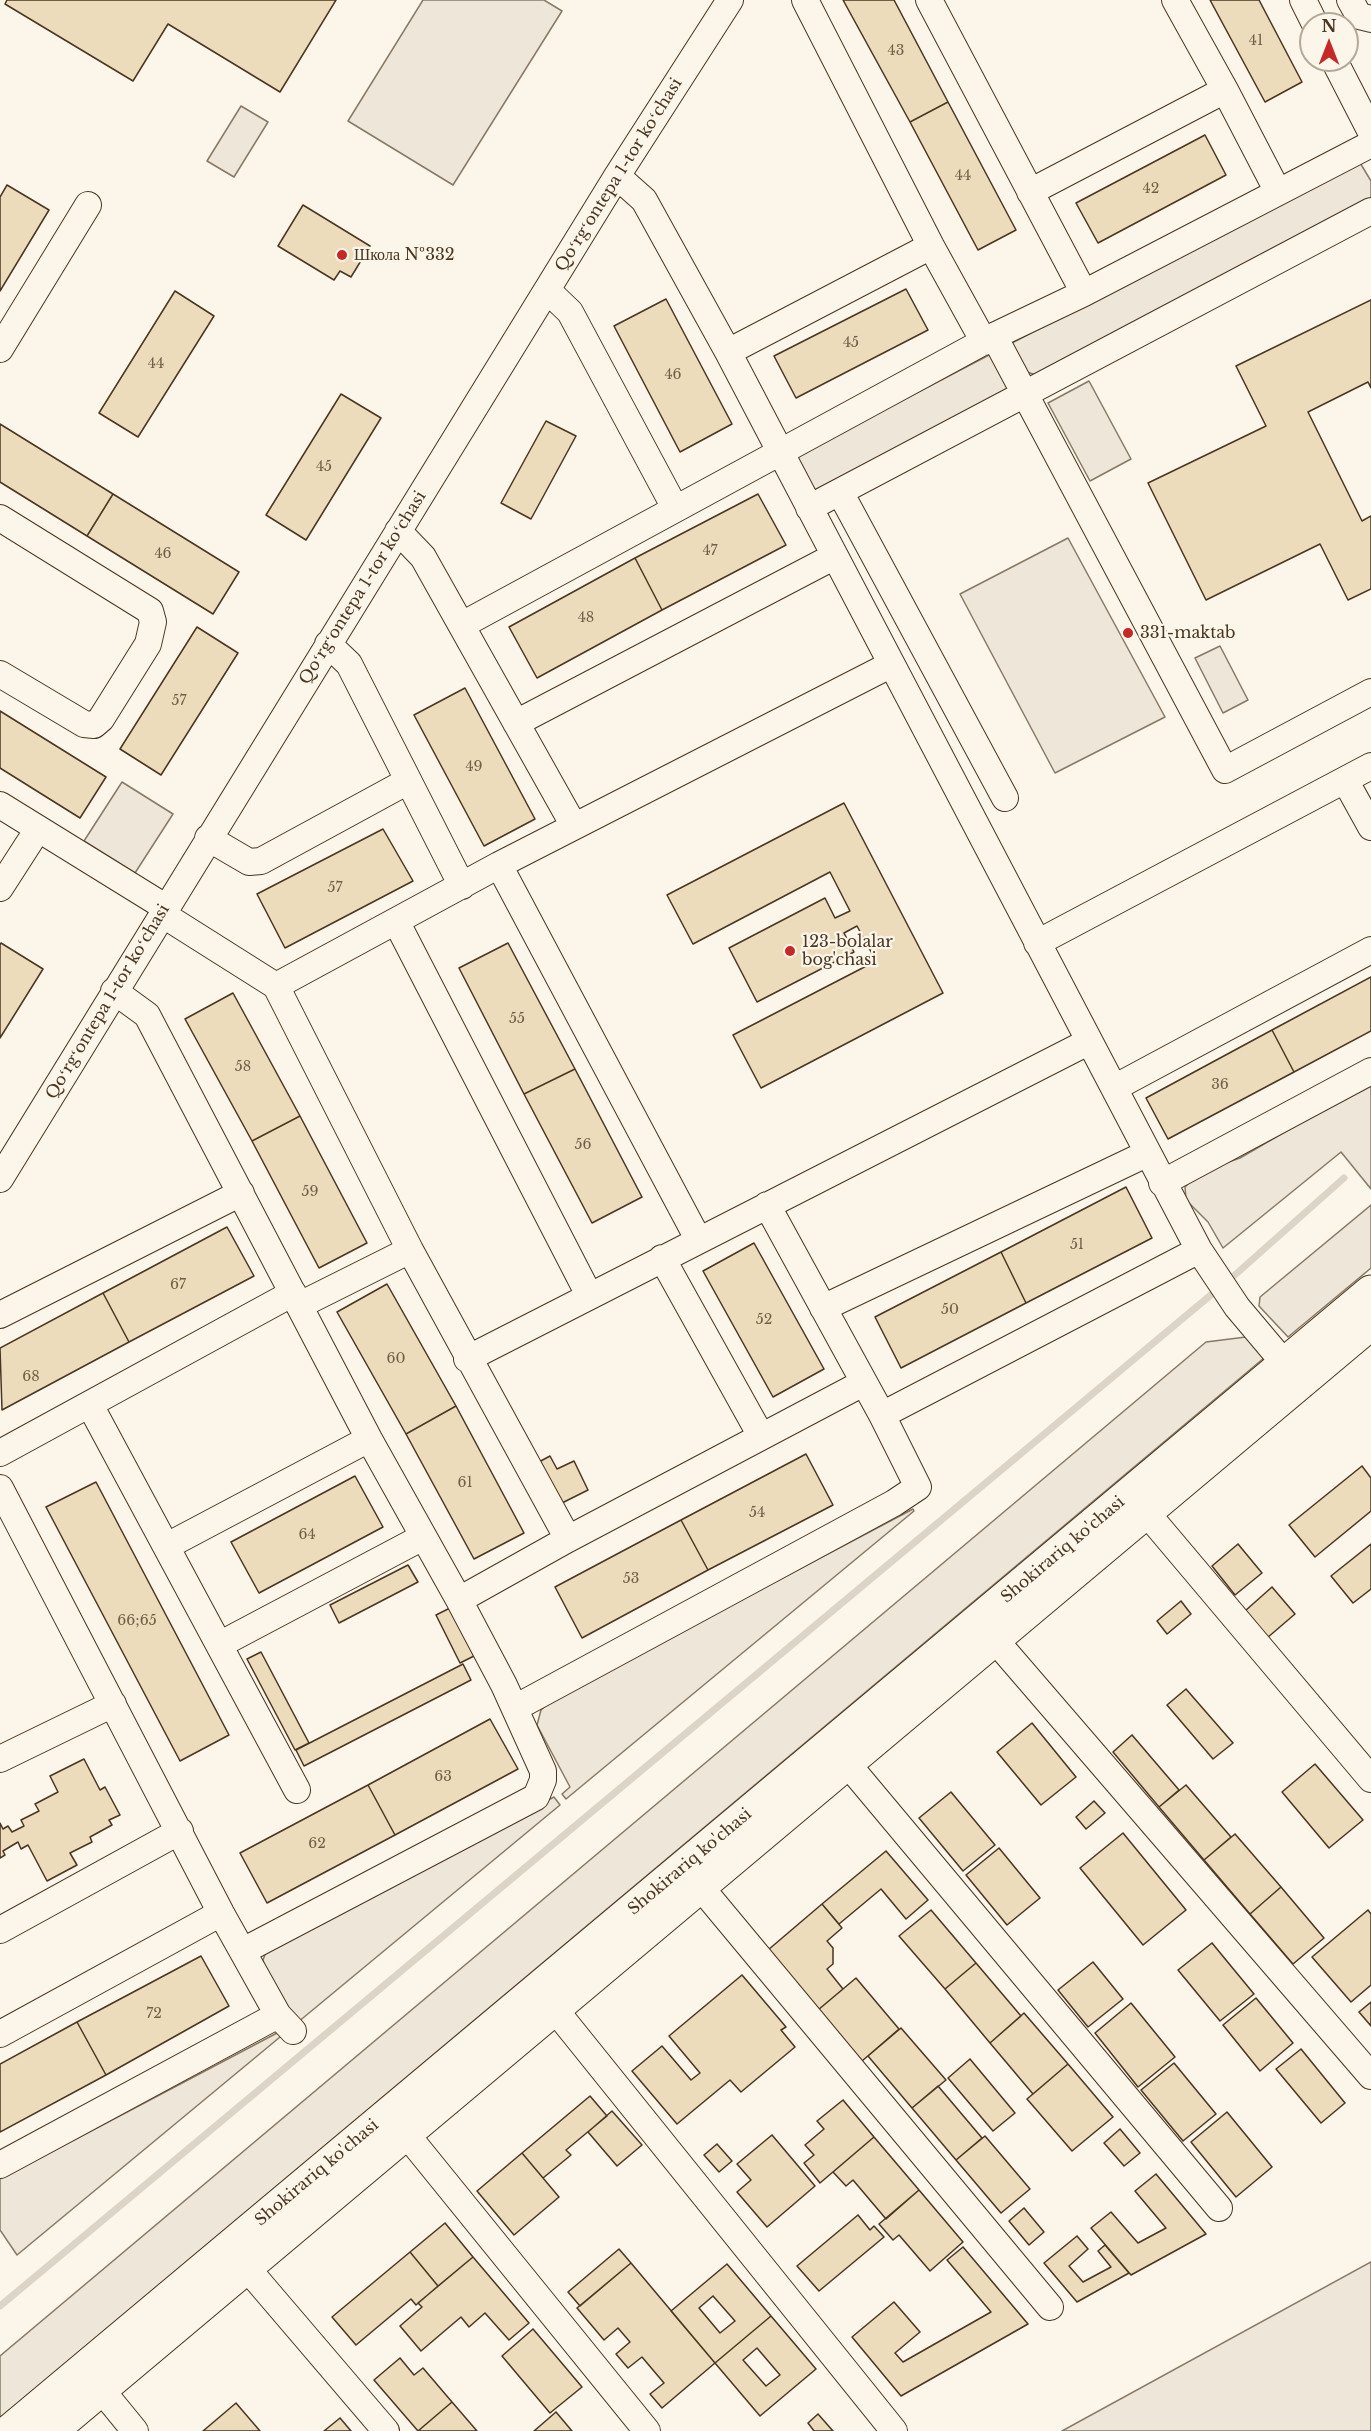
<!DOCTYPE html>
<meta charset="utf-8">
<style>
body{margin:0}
#map{position:relative;width:1371px;height:2431px;overflow:hidden;background:#fbf6e9;font-family:"Libre Baskerville",serif}
canvas{display:block}
.north{position:absolute;left:1299px;top:12px;width:60px;height:60px;box-sizing:border-box;background:#fbf6e9;border:2px solid #b4a999;border-radius:50%;rotate:0deg;font-size:16px;font-weight:700;line-height:24px;text-align:center;color:#4a3520}
.north::after{content:'';display:block;margin:auto;width:21px;height:27px;background:#c62828;clip-path:polygon(50% 0,100% 100%,50% 72%,0 100%)}
</style>
<div id="map">
<canvas width="1371" height="2431"></canvas>
<div class="north">N</div>
</div>
<script>
const context = document.querySelector('canvas').getContext('2d');
context.lineJoin = 'round';
function paint(path, color) { context.fillStyle = color; context.fill(path, 'evenodd'); }
const toPath = rows => new Path2D(rows.map(r => 'M' + r).join(''));
function strokePath(path, color, width, dash) { context.strokeStyle = color; context.lineWidth = width; context.lineCap = dash ? 'butt' : 'round'; context.setLineDash(dash || []); context.stroke(path); }
function write(font, color, halo, rows, align = 'center') {
  context.font = font + ' "Libre Baskerville",serif'; context.lineWidth = 4.5; context.setLineDash([]); context.textBaseline = 'middle'; context.strokeStyle = halo; context.fillStyle = color; for (const [text, x, y, turn = 0] of rows) {
    context.save(); context.translate(x, y); context.rotate((+turn || 0) * Math.PI / 180); context.textAlign = isNaN(turn) ? turn : align; if (halo) context.strokeText(text, 0, 0); context.fillText(text, 0, 0); context.restore();
  }
}
const green = toPath([
 [423,0,544,0,562,11,453,185,348,121,423,0],
 [241,106,268,122,234,177,207,161,241,106],
 [1359,161,1371,181,1371,199,1036,375,1027,372,1010,344,1359,161],
 [991,354,1008,385,1008,390,1003,394,813,491,796,456,991,354],
 [1089,381,1131,459,1090,481,1048,403,1089,381],
 [1068,538,1165,717,1055,773,960,594,1068,538],
 [1220,646,1248,700,1223,713,1195,658,1220,646],
 [122,782,173,814,135,873,84,841,122,782],
 [1371,1082,1371,1189,1341,1152,1223,1248,1208,1222,1186,1200,1185,1187,1200,1172,1240,1158,1371,1082],
 [1371,1205,1371,1268,1288,1337,1259,1306,1260,1297,1371,1205],
 [1246,1337,1264,1358,0,2418,0,2356,1206,1342,1246,1337],
 [913,1509,914,1511,566,1799,562,1794,570,1787,537,1725,541,1710,553,1699,913,1509],
 [554,1797,560,1805,17,2255,0,2230,0,2179,296,2023,266,1971,263,1960,266,1952,276,1944,554,1797],
 [1371,2262,1371,2431,1062,2431,1371,2262]
]);
const stream = toPath([
 [1227,1282,1344,1178],
 [0,2306,1218,1289]
]);
const building = toPath([
 [7,0,336,0,280,92,168,24,133,81,5,4,7,0],
 [843,0,894,0,948,102,910,122,843,0],
 [1210,0,1259,0,1302,82,1265,102,1210,0],
 [948,102,1016,230,978,250,910,122,948,102],
 [1205,135,1226,175,1098,243,1076,203,1205,135],
 [7,185,49,210,0,291,0,197,7,185],
 [303,205,370,246,351,277,340,271,334,280,278,246,303,205],
 [906,289,928,330,796,398,774,356,906,289],
 [175,291,214,316,138,437,99,413,175,291],
 [666,299,732,424,680,452,614,326,666,299],
 [1371,300,1371,388,1368,382,1308,412,1362,521,1371,516,1371,589,1348,600,1320,544,1206,600,1148,483,1266,426,1236,366,1371,300],
 [341,394,381,418,306,540,266,515,341,394],
 [546,421,576,436,531,519,501,503,546,421],
 [0,424,113,494,87,536,0,482,0,424],
 [113,494,239,572,213,614,87,536,113,494],
 [758,494,786,545,662,610,635,558,758,494],
 [635,558,662,610,537,678,509,627,635,558],
 [197,627,238,653,161,775,120,749,197,627],
 [465,688,535,819,484,846,414,715,465,688],
 [0,711,106,777,80,818,0,768,0,711],
 [844,803,943,993,761,1088,733,1035,876,961,857,926,844,933,854,952,757,1002,729,948,825,898,835,918,850,911,830,872,693,944,667,895,844,803],
 [383,829,413,881,285,948,257,894,383,829],
 [1,943,43,969,0,1038,0,945,1,943],
 [508,943,575,1069,524,1094,459,968,508,943],
 [1371,977,1371,1031,1294,1072,1272,1030,1371,977],
 [233,993,300,1116,252,1141,185,1019,233,993],
 [1272,1030,1294,1072,1168,1139,1146,1098,1272,1030],
 [575,1069,642,1197,592,1223,524,1094,575,1069],
 [300,1116,367,1243,319,1268,252,1141,300,1116],
 [1126,1187,1152,1238,1026,1303,1001,1252,1126,1187],
 [227,1227,254,1276,129,1342,103,1293,227,1227],
 [754,1243,824,1369,773,1397,703,1271,754,1243],
 [1001,1252,1026,1303,901,1368,875,1317,1001,1252],
 [387,1284,456,1406,406,1434,337,1312,387,1284],
 [103,1293,129,1342,2,1410,0,1348,103,1293],
 [456,1406,524,1533,474,1559,406,1434,456,1406],
 [806,1454,833,1505,708,1570,681,1520,806,1454],
 [550,1456,557,1469,574,1461,588,1490,558,1505,537,1463,550,1456],
 [1362,1466,1371,1478,1371,1511,1315,1557,1289,1525,1362,1466],
 [355,1476,383,1527,259,1593,231,1542,355,1476],
 [96,1482,229,1735,180,1761,46,1507,96,1482],
 [681,1520,708,1570,582,1638,555,1587,681,1520],
 [1238,1544,1262,1573,1235,1595,1212,1566,1238,1544],
 [1371,1544,1371,1589,1353,1603,1331,1576,1371,1544],
 [408,1565,418,1582,339,1623,330,1605,408,1565],
 [1272,1587,1295,1614,1267,1638,1245,1611,1272,1587],
 [1181,1601,1191,1614,1167,1634,1157,1621,1181,1601],
 [450,1608,474,1656,460,1663,436,1615,450,1608],
 [261,1652,309,1743,295,1750,247,1659,261,1652],
 [463,1664,471,1680,304,1766,296,1750,463,1664],
 [1186,1689,1233,1743,1213,1759,1167,1705,1186,1689],
 [490,1719,518,1769,395,1835,368,1785,490,1719],
 [1032,1723,1076,1777,1041,1805,997,1752,1032,1723],
 [1132,1735,1179,1790,1159,1807,1113,1752,1132,1735],
 [84,1759,100,1790,105,1787,120,1815,109,1820,112,1825,90,1837,92,1842,70,1853,77,1865,47,1881,28,1845,21,1849,18,1842,3,1851,5,1855,0,1858,0,1823,3,1829,8,1826,12,1832,24,1826,21,1820,39,1811,35,1804,58,1792,50,1776,84,1759],
 [1315,1764,1363,1820,1329,1848,1282,1792,1315,1764],
 [368,1785,395,1835,267,1903,240,1853,368,1785],
 [1186,1785,1231,1837,1204,1860,1159,1807,1186,1785],
 [951,1792,995,1845,963,1871,919,1818,951,1792],
 [1094,1801,1105,1813,1086,1829,1076,1817,1094,1801],
 [1123,1833,1186,1910,1143,1945,1080,1868,1123,1833],
 [1235,1834,1281,1887,1250,1914,1204,1860,1235,1834],
 [999,1848,1040,1898,1007,1925,966,1875,999,1848],
 [886,1851,928,1900,906,1919,881,1889,839,1924,822,1904,886,1851],
 [1281,1887,1324,1938,1293,1964,1250,1914,1281,1887],
 [822,1904,842,1928,827,1941,833,1948,833,1964,827,1969,843,1989,818,2010,768,1950,822,1904],
 [931,1910,976,1963,945,1989,899,1936,931,1910],
 [1368,1910,1371,1914,1371,1985,1351,2002,1312,1957,1368,1910],
 [1212,1943,1254,1994,1220,2021,1178,1970,1212,1943],
 [201,1956,229,2006,106,2075,77,2022,201,1956],
 [1093,1962,1123,1999,1088,2027,1058,1990,1093,1962],
 [976,1963,1021,2016,990,2043,945,1989,976,1963],
 [742,1975,786,2027,781,2030,795,2047,741,2092,730,2080,677,2124,632,2071,662,2046,691,2080,700,2073,669,2036,742,1975],
 [856,1978,899,2029,862,2061,818,2010,856,1978],
 [1256,1998,1293,2043,1260,2071,1223,2025,1256,1998],
 [1371,2002,1371,2026,1359,2012,1371,2002],
 [1131,2003,1175,2057,1138,2087,1095,2033,1131,2003],
 [1024,2013,1068,2064,1033,2094,990,2043,1024,2013],
 [77,2022,106,2075,0,2132,0,2064,77,2022],
 [901,2028,946,2080,912,2108,868,2056,901,2028],
 [1301,2049,1345,2103,1321,2123,1276,2069,1301,2049],
 [970,2059,1015,2113,993,2131,948,2078,970,2059],
 [1174,2063,1216,2114,1183,2141,1141,2090,1174,2063],
 [1068,2064,1113,2117,1072,2151,1027,2099,1068,2064],
 [938,2086,982,2138,956,2160,912,2108,938,2086],
 [590,2096,607,2116,566,2150,571,2155,543,2178,522,2153,590,2096],
 [843,2100,874,2137,820,2183,804,2163,814,2155,805,2145,824,2129,817,2121,843,2100],
 [612,2111,642,2145,617,2166,588,2132,612,2111],
 [1227,2112,1272,2167,1236,2197,1191,2142,1227,2112],
 [1120,2129,1140,2153,1124,2166,1104,2143,1120,2129],
 [772,2135,815,2186,767,2227,737,2192,751,2180,737,2164,772,2135],
 [985,2136,1030,2189,1001,2213,956,2160,985,2136],
 [874,2137,919,2190,886,2219,853,2180,846,2186,833,2172,874,2137],
 [717,2144,732,2161,719,2172,704,2155,717,2144],
 [522,2153,559,2197,514,2235,477,2191,522,2153],
 [1156,2174,1206,2234,1131,2275,1091,2228,1111,2212,1138,2243,1166,2228,1135,2191,1156,2174],
 [919,2190,963,2242,930,2271,899,2235,893,2240,879,2224,919,2190],
 [1024,2208,1044,2232,1029,2245,1009,2221,1024,2208],
 [858,2215,870,2230,874,2226,884,2237,819,2291,797,2266,858,2215],
 [445,2223,473,2257,438,2286,410,2252,445,2223],
 [1077,2236,1088,2249,1069,2266,1083,2282,1111,2267,1098,2251,1105,2245,1129,2273,1077,2302,1044,2263,1077,2236],
 [963,2247,1028,2324,901,2396,852,2337,894,2302,920,2332,895,2353,903,2362,991,2312,947,2260,963,2247],
 [619,2249,631,2263,580,2306,568,2292,619,2249],
 [410,2252,438,2286,416,2305,411,2299,356,2345,332,2317,410,2252],
 [473,2257,529,2323,509,2340,485,2313,469,2327,461,2317,421,2351,400,2326,422,2307,418,2303,473,2257],
 [631,2263,715,2363,662,2408,650,2394,664,2383,642,2357,628,2368,616,2354,630,2342,618,2328,604,2340,577,2308,631,2263],
 [727,2264,771,2316,715,2363,671,2311,727,2264],
 [713,2296,735,2321,720,2333,699,2308,713,2296],
 [771,2316,816,2369,760,2416,715,2363,771,2316],
 [757,2348,780,2375,766,2386,743,2360,757,2348],
 [533,2329,582,2387,550,2413,502,2356,533,2329],
 [400,2358,414,2375,423,2368,452,2402,418,2431,374,2380,400,2358],
 [452,2402,477,2431,418,2431,452,2402],
 [236,2403,260,2431,203,2431,236,2403],
 [556,2412,572,2431,534,2431,556,2412],
 [818,2414,833,2431,814,2431,808,2423,818,2414],
 [340,2418,351,2431,324,2431,340,2418]
]);
const minor = toPath([
 [805,0,931,246,984,342],
 [929,0,1084,293],
 [1175,0,1225,90,1278,192],
 [1303,0,1315,24],
 [1350,0,1359,16,1371,19],
 [1334,60,1371,132],
 [617,176,644,200,728,352,1199,1250,1237,1307,1285,1364],
 [1030,192,1225,90],
 [547,290,570,312,675,508],
 [994,336,1225,770,1371,692],
 [0,349,88,205],
 [728,352,931,246],
 [840,492,1005,798],
 [809,508,1371,211],
 [0,518,150,611,153,622,148,644,101,719,94,725,84,724,0,674],
 [398,531,423,557,574,826],
 [462,625,994,336,1084,293,1371,144],
 [328,644,349,664,462,886],
 [516,723,835,556],
 [1345,780,1371,827],
 [0,805,165,907],
 [208,838,249,862,261,861,408,781],
 [499,865,698,1239],
 [0,888,38,829],
 [162,914,276,986,410,1250,568,1539],
 [396,921,589,1295],
 [1037,943,1371,766],
 [276,986,499,865,890,665],
 [114,991,147,1015,369,1439,459,1600,504,1685,543,1771,543,1780,536,1797,243,1951],
 [1114,1088,1371,950],
 [0,1179,617,176,730,0],
 [1162,1183,1371,1071],
 [662,1258,761,1436],
 [300,1305,410,1250],
 [823,1308,1146,1154],
 [0,1315,241,1193],
 [467,1359,1088,1042],
 [90,1405,297,1790],
 [882,1415,1199,1250],
 [0,1453,293,1293],
 [0,1488,221,1913,278,2015,293,2031],
 [1134,1498,1371,1779],
 [167,1546,369,1439],
 [459,1600,568,1539,863,1383],
 [983,1626,1371,2076],
 [219,1645,423,1537],
 [515,1708,894,1503,918,1487,882,1415,767,1205],
 [835,1749,1219,2208],
 [0,1759,113,1704],
 [688,1872,1050,2307],
 [0,1930,180,1831],
 [544,1996,894,2431],
 [0,2034,221,1913],
 [394,2119,647,2431],
 [0,2165,278,2015],
 [234,2253,386,2431],
 [90,2376,135,2431]
]);
const major = toPath([
 [10,2431,1371,1292],
 [51,2431,1371,1323]
]);
const markers = [
 [342,255,6,"#c62828"],
 [1128,633,6,"#c62828"],
 [790,951,6,"#c62828"]
];
const numberNames = [
 ["41",1256,41],
 ["43",896,51],
 ["44",963,176],
 ["42",1151,189],
 ["45",851,343],
 ["44",156,364],
 ["46",673,375],
 ["45",324,467],
 ["47",710,551],
 ["46",163,554],
 ["48",586,618],
 ["57",179,701],
 ["49",474,767],
 ["57",335,888],
 ["55",517,1019],
 ["58",243,1067],
 ["36",1220,1085],
 ["56",583,1145],
 ["59",310,1192],
 ["51",1077,1245],
 ["67",178,1285],
 ["50",950,1310],
 ["52",764,1320],
 ["60",396,1359],
 ["68",31,1377],
 ["61",465,1483],
 ["54",757,1513],
 ["64",307,1535],
 ["53",631,1579],
 ["66;65",137,1621],
 ["63",443,1777],
 ["62",317,1844],
 ["72",154,2014]
];
const streetNames = [
 ["Qoʻrgʻontepa 1-tor koʻchasi",619,175,-58],
 ["Qoʻrgʻontepa 1-tor koʻchasi",363,588,-58],
 ["Qoʻrgʻontepa 1-tor koʻchasi",108,1002,-59],
 ["Shokirariq ko'chasi",1063,1550,-40],
 ["Shokirariq ko'chasi",690,1862,-40],
 ["Shokirariq ko'chasi",317,2173,-40]
];
const poiNames = [
 ["Школа №332",354,255],
 ["331-maktab",1140,633],
 ["123-bolalar",802,942],
 ["bog'chasi",802,960]
];
paint(green, '#ede6d9');
strokePath(green, '#887966', 1.5);
strokePath(stream, '#dcd4c6', 7);
paint(building, '#ecdcbc');
strokePath(building, '#4a3520', 1.5);
strokePath(minor, '#4a3520', 28);
strokePath(major, '#4a3520', 35);
strokePath(minor, '#fbf6e9', 26);
strokePath(major, '#fbf6e9', 33);
for (const [x, y, r, color] of markers) { const dot = new Path2D(); dot.arc(x, y, r, 0, 2 * Math.PI); context.fillStyle = color; context.fill(dot); strokePath(dot, '#fbf6e9', 2); }
write('14px', '#725f47', null, numberNames);
write('16px', '#4a3520', '#fbf6e9', streetNames);
write('16px', '#4a3520', '#fbf6e9', poiNames, 'left');
</script>
